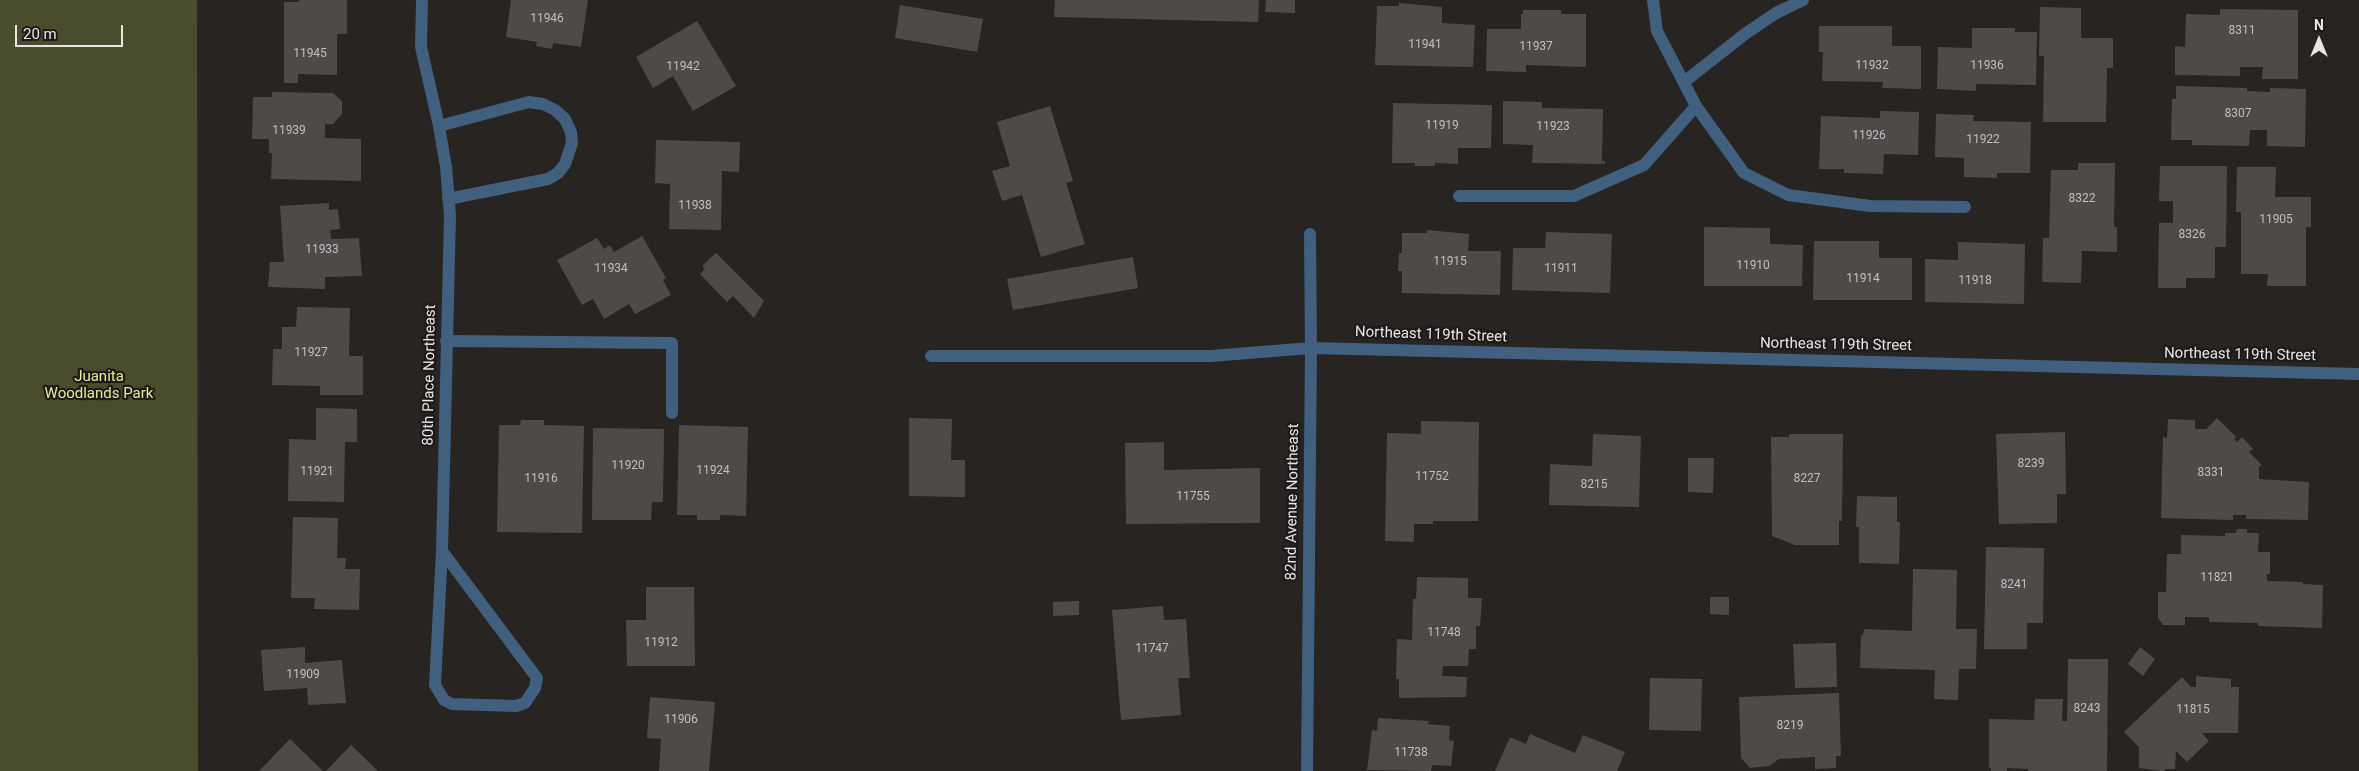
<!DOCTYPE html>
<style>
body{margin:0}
#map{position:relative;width:2359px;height:771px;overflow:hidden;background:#272422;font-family:Roboto,sans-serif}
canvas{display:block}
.north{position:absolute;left:2294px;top:15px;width:50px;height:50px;-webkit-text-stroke:4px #1d1a19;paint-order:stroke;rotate:0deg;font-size:14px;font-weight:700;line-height:20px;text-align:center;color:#e8e6e5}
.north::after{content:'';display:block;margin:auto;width:18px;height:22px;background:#e8e6e5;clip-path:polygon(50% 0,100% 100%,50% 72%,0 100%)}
.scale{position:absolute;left:15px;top:25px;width:108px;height:22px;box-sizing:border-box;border:2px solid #e8e6e5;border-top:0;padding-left:6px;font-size:15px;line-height:18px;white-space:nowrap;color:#e8e6e5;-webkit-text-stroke:4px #1d1a19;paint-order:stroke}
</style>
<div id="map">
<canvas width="2359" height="771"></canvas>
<div class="north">N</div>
<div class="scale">20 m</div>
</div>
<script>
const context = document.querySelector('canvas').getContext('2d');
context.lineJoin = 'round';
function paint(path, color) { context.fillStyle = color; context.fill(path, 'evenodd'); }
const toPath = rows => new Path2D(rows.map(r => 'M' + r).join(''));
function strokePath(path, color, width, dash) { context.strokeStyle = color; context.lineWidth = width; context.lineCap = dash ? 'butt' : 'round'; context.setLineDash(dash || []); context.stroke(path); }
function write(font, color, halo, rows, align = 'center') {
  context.font = font + ' Roboto,sans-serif'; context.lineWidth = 4.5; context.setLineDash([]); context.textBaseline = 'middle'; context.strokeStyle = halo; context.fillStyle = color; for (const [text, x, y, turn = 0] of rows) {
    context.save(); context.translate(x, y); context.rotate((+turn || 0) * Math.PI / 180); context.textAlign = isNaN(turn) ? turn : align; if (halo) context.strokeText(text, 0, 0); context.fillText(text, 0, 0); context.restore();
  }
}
const green = toPath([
 [0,0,197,0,198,771,0,771]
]);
const building = toPath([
 [299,0,347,0,347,34,337,34,337,75,298,74,298,83,284,83,284,2,299,2],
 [511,0,588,0,581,47,553,43,552,49,536,46,537,42,506,37],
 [1055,0,1259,0,1258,22,1054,17],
 [1266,0,1295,0,1295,13,1265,12],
 [1399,3,1442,7,1442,23,1475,25,1473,67,1375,65,1377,6,1399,6],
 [900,5,983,19,977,52,895,38],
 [2040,7,2081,8,2081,38,2113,38,2113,68,2107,68,2106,122,2043,122,2044,56,2039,56],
 [2220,9,2298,10,2298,79,2262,79,2263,67,2240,67,2240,76,2175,75,2175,46,2185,47,2186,14,2220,15],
 [1523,10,1561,10,1561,14,1586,14,1586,67,1526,65,1526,72,1486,71,1487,29,1521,29,1521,14,1523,14],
 [697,21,736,86,693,111,673,76,653,88,636,57],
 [1819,26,1892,26,1892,46,1921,46,1921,89,1882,88,1883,82,1822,81,1823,52,1819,52],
 [1972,28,2015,28,2015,32,2037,32,2036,85,1976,84,1976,91,1937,89,1938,47,1972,48],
 [2176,86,2247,88,2247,91,2270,92,2270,88,2306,89,2305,147,2267,146,2267,130,2250,130,2249,146,2192,145,2192,140,2171,140,2172,99,2176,99],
 [272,92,333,93,342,101,342,114,333,124,325,124,325,138,361,139,361,181,271,179,272,153,269,153,269,139,252,139,253,97,272,97],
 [1503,101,1542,102,1542,108,1603,109,1602,161,1605,161,1605,164,1532,163,1533,145,1503,144],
 [1393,103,1492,105,1491,148,1458,148,1458,164,1435,163,1435,166,1415,166,1415,163,1392,163],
 [1050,106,1073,181,1066,183,1085,244,1041,257,1022,195,1002,201,992,171,1010,166,997,122],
 [1880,111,1919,112,1918,155,1884,154,1883,174,1844,173,1844,169,1819,169,1821,116,1880,118],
 [1936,114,1974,115,1973,121,2031,122,2030,173,1997,173,1997,178,1964,177,1964,158,1935,157],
 [656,140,740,142,739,172,722,171,721,230,669,229,670,184,655,183],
 [2078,163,2115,163,2114,227,2117,227,2117,252,2082,251,2081,283,2042,282,2043,238,2049,238,2051,170,2078,170],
 [2160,166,2227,166,2226,247,2215,247,2215,278,2186,278,2186,288,2158,288,2159,223,2173,223,2173,201,2159,201],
 [2237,167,2276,167,2275,197,2311,197,2311,227,2306,227,2306,286,2267,286,2268,274,2241,274,2241,212,2236,212],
 [329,203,329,210,338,209,340,229,330,230,331,239,359,238,362,276,325,277,325,289,268,287,270,262,284,262,280,206],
 [1704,227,1770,228,1770,244,1803,245,1802,286,1704,286],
 [1427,230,1469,234,1468,251,1501,251,1500,295,1402,293,1402,271,1398,271,1399,253,1402,253,1402,233,1427,233],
 [1546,232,1612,234,1610,293,1512,290,1513,248,1545,248],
 [642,236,666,278,663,280,671,295,635,314,629,304,604,319,593,299,582,305,557,260,597,238,604,249,610,245,614,252],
 [1814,241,1879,241,1879,258,1912,258,1912,300,1813,300],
 [1958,242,2025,244,2024,304,1925,302,1925,259,1958,260],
 [716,253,764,301,754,318,733,296,727,302,700,274,705,269,702,266],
 [1133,257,1138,288,1013,310,1007,279],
 [297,307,350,308,349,356,363,356,363,395,320,395,320,386,272,385,273,349,282,349,282,327,296,327],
 [316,408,357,409,357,442,345,442,344,502,288,501,289,439,316,440],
 [909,418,952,419,951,460,965,460,965,497,909,496],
 [2217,418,2236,437,2234,439,2237,442,2242,437,2253,449,2249,452,2262,465,2259,467,2259,479,2309,482,2308,520,2246,519,2246,515,2233,515,2233,520,2161,518,2163,437,2167,438,2168,419,2195,420,2195,429,2206,429],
 [521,420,544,420,544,425,584,426,582,533,497,532,499,425,520,425],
 [1421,421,1479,422,1478,521,1433,521,1433,524,1414,524,1414,542,1385,541,1387,433,1421,434],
 [679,425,748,427,746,516,720,515,720,520,697,520,697,515,677,515],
 [593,428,664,429,663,502,652,502,651,520,592,520],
 [2065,432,2066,494,2057,494,2057,523,1999,524,1996,434],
 [1593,434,1641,436,1639,507,1549,505,1550,464,1592,466],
 [1789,434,1843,434,1842,521,1839,521,1839,545,1795,545,1772,536,1771,437,1789,437],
 [1164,442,1164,470,1260,468,1260,523,1126,524,1125,443],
 [1688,458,1714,458,1713,493,1688,492],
 [1857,496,1897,497,1897,522,1900,522,1899,564,1859,563,1859,527,1856,527],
 [293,517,338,518,337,558,346,558,345,569,360,569,359,610,314,609,315,598,291,598],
 [2237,529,2247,529,2247,533,2259,533,2258,552,2270,552,2270,574,2267,574,2267,581,2303,582,2303,584,2323,585,2322,628,2258,626,2258,623,2209,622,2209,617,2185,617,2185,625,2163,625,2158,618,2158,592,2166,592,2167,554,2181,554,2181,535,2225,536,2225,533,2236,533],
 [1986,547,2044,548,2043,623,2027,623,2027,649,1984,649],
 [1913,569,1957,570,1956,629,1977,629,1976,669,1959,669,1958,700,1934,699,1935,670,1860,668,1861,635,1863,635,1864,629,1912,631],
 [1417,577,1468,578,1468,598,1482,598,1480,626,1476,626,1476,649,1469,649,1468,666,1443,666,1442,676,1467,677,1466,697,1399,698,1399,679,1396,679,1397,639,1412,640,1413,599,1416,599],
 [646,587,694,587,695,666,627,666,626,620,646,620],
 [1710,597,1729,597,1729,615,1710,614],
 [1079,601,1079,615,1053,616,1053,602],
 [1163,606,1164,620,1186,619,1190,678,1178,678,1181,715,1121,720,1112,610],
 [1836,643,1837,687,1795,688,1793,644],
 [305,647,305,663,342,660,346,703,308,705,307,688,264,691,261,650],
 [2140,647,2155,659,2143,676,2128,664],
 [2068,659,2108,659,2107,771,2028,771,2028,769,2007,768,2007,771,1991,771,1991,768,1989,768,1989,719,2034,720,2035,699,2063,699,2062,721,2067,721],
 [2196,676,2231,679,2231,687,2239,687,2238,733,2202,733,2209,741,2187,762,2176,751,2175,769,2165,769,2165,771,2162,771,2139,768,2139,747,2124,732,2182,677,2191,687,2196,687],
 [1650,678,1702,679,1701,731,1649,730],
 [1839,693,1841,756,1836,756,1836,768,1815,769,1815,757,1779,759,1769,766,1750,768,1741,758,1739,697],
 [650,697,715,702,709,771,659,771,661,739,647,738],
 [1378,718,1429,721,1428,724,1450,726,1449,740,1454,741,1451,766,1432,765,1431,771,1367,770,1372,730,1377,731],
 [1530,734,1575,753,1583,735,1625,752,1617,771,1495,771,1510,737,1526,744],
 [290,739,323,771,259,771],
 [351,745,378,771,326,771]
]);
const service = toPath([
 [1684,82,1745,34,1776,13,1803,0],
 [1696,106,1744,173,1788,195,1870,206,1965,207],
 [446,341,672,343,672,413],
 [931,356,1211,356,1311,348,1310,234]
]);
const minor = toPath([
 [422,0,421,47,439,126,446,167,450,215,442,551,435,685,444,700,452,704,516,706,525,703,535,688,537,678,442,551],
 [439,126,529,102,543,104,555,110,565,119,571,132,572,143,565,164,558,173,548,179,448,199],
 [1459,196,1574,196,1644,165,1696,106,1657,31,1653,0],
 [1307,771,1311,348,2359,374]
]);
const numberNames = [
 ["11946",547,19],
 ["8311",2242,31],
 ["11941",1425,45],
 ["11937",1536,47],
 ["11945",310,54],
 ["11932",1872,66],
 ["11936",1987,66],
 ["11942",683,67],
 ["8307",2238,114],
 ["11919",1442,126],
 ["11923",1553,127],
 ["11939",289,131],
 ["11926",1869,136],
 ["11922",1983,140],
 ["8322",2082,199],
 ["11938",695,206],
 ["11905",2276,220],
 ["8326",2192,235],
 ["11933",322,250],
 ["11915",1450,262],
 ["11910",1753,266],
 ["11934",611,269],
 ["11911",1561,269],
 ["11914",1863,279],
 ["11918",1975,281],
 ["11927",311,353],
 ["8239",2031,464],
 ["11920",628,466],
 ["11924",713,471],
 ["11921",317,472],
 ["8331",2211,473],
 ["11752",1432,477],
 ["11916",541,479],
 ["8227",1807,479],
 ["8215",1594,485],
 ["11755",1193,497],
 ["11821",2217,578],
 ["8241",2014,585],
 ["11748",1444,633],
 ["11912",661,643],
 ["11747",1152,649],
 ["11909",303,675],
 ["8243",2087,709],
 ["11815",2193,710],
 ["11906",681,720],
 ["8219",1790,726],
 ["11738",1411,753]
];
const streetNames = [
 ["Northeast 119th Street",1431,335,2],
 ["Northeast 119th Street",1836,345,1],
 ["Northeast 119th Street",2240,355,1],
 ["80th Place Northeast",430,375,-89],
 ["82nd Avenue Northeast",1293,502,-89]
];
const parkNames = [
 ["Juanita",99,377],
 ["Woodlands Park",99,394]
];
paint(green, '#4a4c2e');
paint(building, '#4e4a48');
strokePath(service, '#415f7e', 12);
strokePath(minor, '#415f7e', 12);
write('12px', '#c2bfbe', null, numberNames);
write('15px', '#e8e6e5', '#1d1a19', streetNames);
write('15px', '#e5eb98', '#1d1a19', parkNames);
</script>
